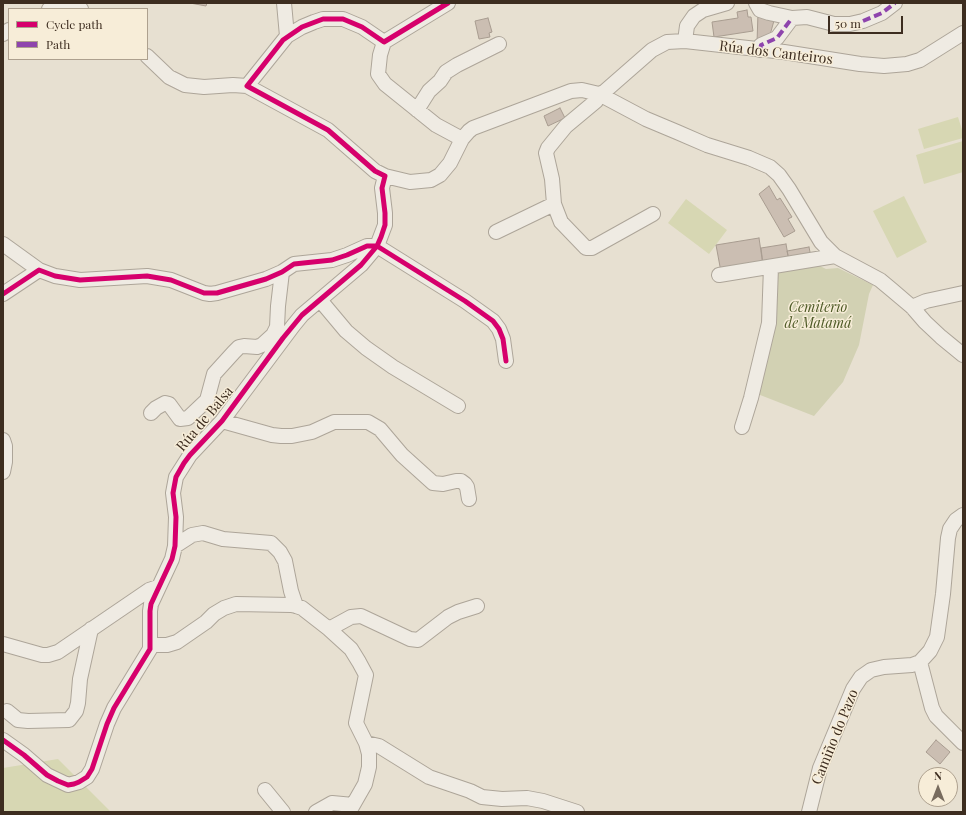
<!DOCTYPE html>
<meta charset="utf-8">
<style>
body{margin:0}
#map{position:relative;width:966px;height:815px;overflow:hidden;background:#e7e0d1;font-family:"Playfair Display",serif}
canvas{display:block}
.frame{position:absolute;inset:0;border:4px solid #3d2d20;pointer-events:none}
.legend{position:absolute;left:8px;top:8px;width:140px;height:52px;box-sizing:border-box;background:#f7edd8;border:1px solid #ada08e;margin:0;padding:5px 7px;list-style:none;font-size:12px;color:#3d2d20}
.legend li{display:flex;align-items:center;gap:8px;height:20px}
.legend b{width:20px;border:1px solid #ada08e}
.north{position:absolute;left:918px;top:767px;width:40px;height:40px;box-sizing:border-box;background:#f7edd8;border:1px solid #ada08e;border-radius:50%;rotate:0deg;font-size:11px;font-weight:700;line-height:16px;text-align:center;color:#3d2d20}
.north::after{content:'';display:block;margin:auto;width:14px;height:18px;background:#786c5e;clip-path:polygon(50% 0,100% 100%,50% 72%,0 100%)}
.scale{position:absolute;left:828px;top:16px;width:75px;height:18px;box-sizing:border-box;border:2px solid #3d2d20;border-top:0;padding-left:5px;font-size:12px;line-height:14px;white-space:nowrap;color:#3d2d20;-webkit-text-stroke:3px #f7edd8;paint-order:stroke}
</style>
<div id="map">
<canvas width="966" height="815"></canvas>
<div class="frame"></div>
<ul class="legend">
<li><b style="height:5px;background:#d6006c"></b>Cycle path</li>
<li><b style="height:5px;background:#8e44ad"></b>Path</li>
</ul>
<div class="north">N</div>
<div class="scale">50 m</div>
</div>
<script>
const context = document.querySelector('canvas').getContext('2d');
context.lineJoin = 'round';
function paint(path, color) { context.fillStyle = color; context.fill(path, 'evenodd'); }
const toPath = rows => new Path2D(rows.map(r => 'M' + r).join(''));
function strokePath(path, color, width, dash) { context.strokeStyle = color; context.lineWidth = width; context.lineCap = dash ? 'butt' : 'round'; context.setLineDash(dash || []); context.stroke(path); }
function write(font, color, halo, rows, align = 'center') {
  context.font = font + ' "Playfair Display",serif'; context.lineWidth = 3; context.setLineDash([]); context.textBaseline = 'middle'; context.strokeStyle = halo; context.fillStyle = color; for (const [text, x, y, turn = 0] of rows) {
    context.save(); context.translate(x, y); context.rotate((+turn || 0) * Math.PI / 180); context.textAlign = isNaN(turn) ? turn : align; if (halo) context.strokeText(text, 0, 0); context.fillText(text, 0, 0); context.restore();
  }
}
const green = toPath([
 [958,117,963,133,963,138,924,149,918,129],
 [963,141,963,172,924,184,916,155],
 [904,196,927,242,897,258,873,211],
 [686,199,727,230,709,254,668,223],
 [58,759,111,812,3,812,3,768]
]);
const cemetery = toPath([
 [820,266,826,269,838,268,873,285,869,294,859,345,843,382,814,416,755,393,775,272]
]);
const building = toPath([
 [190,3,207,3,206,6,190,3],
 [747,10,748,17,751,17,753,31,714,37,712,22,738,18,737,12,747,10],
 [758,13,775,17,770,35,757,43,758,13],
 [488,18,492,32,489,33,490,37,479,39,475,21,488,18],
 [560,108,565,118,548,126,544,116,560,108],
 [769,186,777,200,780,198,792,217,788,219,795,231,784,237,759,194,769,186],
 [759,238,763,265,721,272,716,245,759,238],
 [786,244,789,261,763,265,761,248,786,244],
 [809,247,811,257,789,261,787,251,809,247],
 [936,740,950,752,940,764,926,752,936,740]
]);
const minor = toPath([
 [284,3,287,36],
 [448,3,384,42,380,55,378,74,385,84,436,125,462,139],
 [756,3,760,10,769,13,792,18,807,17,834,24,850,24,863,21,882,13,895,3],
 [49,9,68,5,81,9],
 [3,34,9,30],
 [685,41,687,26,694,16,703,10,727,3],
 [760,50,761,45,777,38,792,18],
 [147,56,169,77,185,85,204,87,233,85,247,86,328,130,375,171,385,176,410,182,431,180,440,175,450,163,462,139,469,131,473,128,571,91,582,90,599,94,646,119,677,132,707,145,749,158,770,167,779,175,789,189,821,242,835,256,880,280,892,290,912,307,925,322,941,337,963,355],
 [247,86,287,36,302,27,314,22,323,19,343,19,362,27,384,42],
 [599,94,604,92,652,50,667,42,685,41,784,52,860,64,884,66,907,64,920,60,963,33],
 [599,94,596,101,566,126,548,148,546,153,552,179,554,204,561,222,586,248,592,248,653,214],
 [417,110,429,91,440,81,446,72,457,65,499,44],
 [496,232,554,204],
 [3,244,39,270,55,276,80,280,147,276,171,280,204,293,210,294,217,293,266,279,282,272,294,264,332,260,347,255,367,246,377,246,465,301,493,321,499,329,503,339,506,361],
 [719,275,835,256],
 [3,294,39,270],
 [320,300,346,331,366,348,393,367,458,406],
 [912,307,926,301,963,293],
 [151,413,156,408,165,403,169,404,180,419,188,418,207,400,214,374,234,352,239,347,244,346,257,347,262,345,273,335,277,327,278,306,282,272],
 [222,421,272,435,281,436,292,436,312,432,334,422,368,422,380,429,402,455,433,483,443,484,456,481,461,481,465,484,467,487,469,499],
 [742,427,751,398,769,323,771,267],
 [3,440,5,446,5,462,3,472],
 [175,546,192,535,203,533,223,539,271,543,280,552,285,561,291,591,296,606],
 [329,629,351,617,361,616,410,639,418,640,448,617,458,612,477,606],
 [3,644,42,655,48,655,58,652,149,590,158,587],
 [151,645,167,645,177,642,206,622,214,614,224,608,236,604,291,605,296,606,302,608,329,629,351,649,359,662,366,675,356,723,366,743,369,754,369,767,365,784,349,812],
 [920,662,932,708,936,716,963,743],
 [7,711,18,720,28,721,69,720,76,711,78,703,80,679,91,629],
 [3,740,24,755,47,775,68,785,79,782,87,777,92,769,107,724,114,708,150,649,150,611,151,604,172,559,175,546,176,517,173,493,176,477,190,455,222,421,293,326,302,315,361,265,377,246,385,225,385,213,382,188,385,176],
 [366,743,379,746,429,777,470,791,482,797,502,799,527,798,543,801,577,812],
 [265,790,283,812],
 [316,812,332,803,353,805],
 [809,812,820,768,853,689,861,677,871,670,884,667,912,665,920,662,930,651,937,637,943,594,948,538,950,529,956,520,963,515]
]);
const quiet = toPath([
 [863,21,882,13,895,3],
 [760,50,761,45,777,38,792,18]
]);
const cycleway = toPath([
 [3,294,39,270,55,276,80,280,147,276,171,280,204,293,217,293,266,279,282,272,294,264,332,260,347,255,367,246,377,246,465,301,493,321,499,329,503,339,506,361],
 [3,740,24,755,47,775,58,781,68,785,74,784,79,782,87,777,92,769,107,724,114,708,150,649,150,611,151,604,172,559,175,546,176,517,173,493,176,477,184,463,190,455,222,421,283,338,302,315,361,265,377,246,381,237,385,225,385,213,382,188,385,176,375,171,328,130,247,86,283,40,302,27,323,19,343,19,362,27,384,42,448,3]
]);
const streetNames = [
 ["Rúa dos Canteiros",776,53,7],
 ["Rúa de Balsa",205,419,-50],
 ["Camiño do Pazo",835,737,-68]
];
const parkNames = [
 ["Cemiterio",818,308],
 ["de Matamá",818,324]
];
paint(green, '#d7d7b3');
paint(cemetery, '#d2d1b3');
paint(building, '#cbbeb2');
strokePath(building, '#a89c90', 1);
strokePath(minor, '#ada599', 16);
strokePath(minor, '#efebe3', 14);
strokePath(quiet, '#8e44ad', 4, [8, 4]);
strokePath(cycleway, '#d6006c', 5);
write('14px', '#3d2d20', '#f7edd8', streetNames);
write('italic 14px', '#4e5a26', '#f7edd8', parkNames);
</script>
